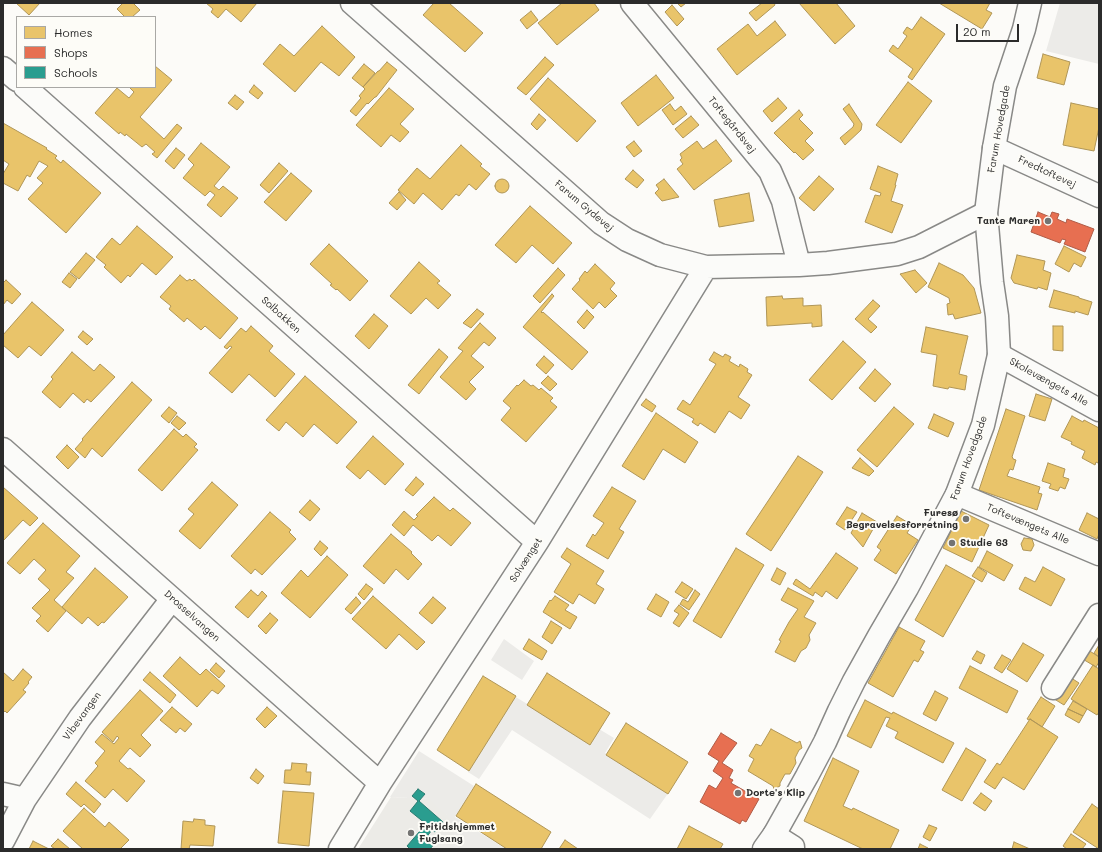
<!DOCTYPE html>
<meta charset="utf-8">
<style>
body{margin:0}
#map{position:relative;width:1102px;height:852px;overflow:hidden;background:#fcfbf8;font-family:Mali,sans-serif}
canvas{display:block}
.frame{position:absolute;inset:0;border:4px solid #2b2b2b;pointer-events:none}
.legend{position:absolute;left:16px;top:16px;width:140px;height:72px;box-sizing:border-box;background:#fdfcf7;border:1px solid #a9a8a5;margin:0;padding:5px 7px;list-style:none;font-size:12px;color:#2b2b2b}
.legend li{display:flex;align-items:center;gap:8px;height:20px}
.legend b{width:20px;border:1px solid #a9a8a5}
.scale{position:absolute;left:956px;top:24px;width:63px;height:18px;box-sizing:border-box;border:2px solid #2b2b2b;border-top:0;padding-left:5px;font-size:12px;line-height:14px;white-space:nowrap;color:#2b2b2b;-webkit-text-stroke:3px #fdfcf7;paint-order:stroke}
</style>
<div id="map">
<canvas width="1102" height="852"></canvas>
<div class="frame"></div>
<ul class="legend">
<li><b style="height:11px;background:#e9c46a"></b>Homes</li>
<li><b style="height:11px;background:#e76f51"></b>Shops</li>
<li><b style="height:11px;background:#2a9d8f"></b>Schools</li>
</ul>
<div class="scale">20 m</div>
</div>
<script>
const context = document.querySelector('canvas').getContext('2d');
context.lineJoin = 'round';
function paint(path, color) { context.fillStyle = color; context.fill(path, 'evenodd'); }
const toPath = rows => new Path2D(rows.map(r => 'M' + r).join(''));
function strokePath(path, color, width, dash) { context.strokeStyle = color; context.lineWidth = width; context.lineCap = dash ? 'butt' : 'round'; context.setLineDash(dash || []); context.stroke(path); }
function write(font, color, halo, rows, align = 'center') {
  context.font = font + ' Mali,sans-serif'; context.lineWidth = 4; context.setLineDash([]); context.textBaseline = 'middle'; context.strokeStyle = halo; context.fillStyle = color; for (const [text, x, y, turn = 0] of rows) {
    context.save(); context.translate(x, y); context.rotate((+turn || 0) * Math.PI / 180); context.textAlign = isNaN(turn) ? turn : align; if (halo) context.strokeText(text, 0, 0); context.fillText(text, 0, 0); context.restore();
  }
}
const built = toPath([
 [391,797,430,799,452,819,456,847,459,849,358,849]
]);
const green = toPath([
 [1060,3,1099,3,1099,64,1046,51],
 [504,639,534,661,522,680,491,660],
 [514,696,589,741,599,729,614,738,605,753,669,792,650,819,512,730,479,779,468,772],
 [419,751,474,786,455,817,506,849,459,849,456,847,450,818,428,799,390,797]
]);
const homes = toPath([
 [16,3,40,3,29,15,16,3],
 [123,3,133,3,140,10,132,17,125,17,117,9,123,3],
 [206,3,257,3,241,22,226,9,218,18,211,12,213,9,206,3],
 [434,3,449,3,483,33,465,52,423,15,434,3],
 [562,3,594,3,599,10,557,45,538,23,562,3],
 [677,3,686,3,681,7,677,3],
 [762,3,774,3,775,5,756,21,749,13,762,3],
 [799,3,836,3,855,26,835,44,799,3],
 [939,3,990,3,986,10,992,13,982,29,939,3],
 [672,5,684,19,677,26,665,12,672,5],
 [531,11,538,20,527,29,520,20,531,11],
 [921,17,945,34,912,80,908,77,913,69,889,51,893,45,898,49,907,36,903,33,907,27,912,30,921,17],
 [775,21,786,35,737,75,717,49,748,24,757,36,775,21],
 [322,26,355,57,339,76,321,62,295,92,263,64,280,44,294,56,322,26],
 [1043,54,1070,62,1064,85,1037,78,1043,54],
 [545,57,554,65,526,95,517,88,545,57],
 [387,62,397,70,376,97,375,97,368,104,367,103,356,116,350,111,361,98,359,96,365,89,363,87,378,71,379,71,387,62],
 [364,64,375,73,363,87,352,78,364,64],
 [155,66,172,80,140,117,164,139,177,124,182,128,157,158,152,154,155,152,146,144,142,147,126,134,125,136,120,132,119,134,95,113,117,88,129,98,134,92,130,88,130,87,155,87,155,66],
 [656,75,674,98,638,126,621,103,656,75],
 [548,78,596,121,577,142,530,99,548,78],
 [908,82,932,101,901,143,876,125,908,82],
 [254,85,263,93,258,99,249,92,254,85],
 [389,88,414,109,400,124,409,132,400,142,391,135,381,147,356,125,389,88],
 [235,95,244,102,237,110,228,103,235,95],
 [778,98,787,108,772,122,763,111,778,98],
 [1071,103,1099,109,1099,127,1094,151,1063,145,1071,103],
 [670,104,675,111,681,106,687,114,673,125,662,110,670,104],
 [849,104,862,124,861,130,845,145,840,138,853,127,854,124,843,109,849,104],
 [799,110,803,115,799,119,813,133,805,141,814,150,803,160,795,152,794,153,774,133,799,110],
 [539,114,546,120,537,130,531,124,539,114],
 [691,116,699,125,683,138,675,129,691,116],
 [3,123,47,148,46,149,57,156,55,158,61,163,63,160,101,193,66,233,28,199,43,183,37,178,48,166,39,161,30,177,27,175,18,191,3,183,3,174,9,164,3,160,3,123],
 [716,140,732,161,694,190,677,169,683,164,680,160,682,158,680,154,697,141,703,149,716,140],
 [634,141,642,151,634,157,626,147,634,141],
 [201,143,230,167,214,186,219,190,223,186,238,198,221,217,207,205,215,195,210,191,205,196,183,178,194,165,188,159,201,143],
 [461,145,482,164,480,166,490,174,476,190,469,184,459,196,456,194,442,210,423,193,414,204,398,190,417,168,430,179,461,145],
 [176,148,185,155,174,169,165,161,176,148],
 [279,163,288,171,269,193,260,185,279,163],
 [878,166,898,174,895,185,896,185,891,201,903,205,892,233,865,222,875,195,880,196,881,193,870,189,878,166],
 [633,170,644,180,637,188,625,179,633,170],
 [291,173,312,191,286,221,264,202,291,173],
 [819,176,834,189,814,211,799,198,819,176],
 '495 186a7 7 0 1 1 14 0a7 7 0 1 1-14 0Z',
 [664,179,679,197,662,201,655,193,659,189,656,185,664,179],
 [399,192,406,200,397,210,389,203,399,192],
 [749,193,754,221,719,227,714,200,749,193],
 [530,206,572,243,553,264,532,245,516,263,495,245,530,206],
 [137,226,173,257,156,275,142,263,130,277,128,275,121,283,104,267,106,265,96,257,112,238,120,245,137,226],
 [329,244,368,281,350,301,337,289,336,290,330,285,332,284,310,264,329,244],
 [1064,246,1086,257,1081,267,1074,263,1069,272,1055,264,1064,246],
 [86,253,95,260,79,279,70,272,86,253],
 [1017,255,1045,261,1043,270,1051,273,1047,290,1038,287,1037,289,1014,283,1011,278,1017,255],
 [419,262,440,281,437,283,451,295,438,309,426,298,411,314,390,296,419,262],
 [939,263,963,275,974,288,981,313,955,319,953,314,948,315,947,304,950,303,949,298,928,287,939,263],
 [595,264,615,283,610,289,617,296,605,308,599,302,593,309,572,289,580,280,579,279,585,271,587,273,595,264],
 [558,268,565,275,540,303,533,296,558,268],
 [915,270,927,283,916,293,900,274,915,270],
 [69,273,77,279,70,288,62,282,69,273],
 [180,275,187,281,190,279,192,281,194,279,238,318,220,339,205,326,201,330,187,318,184,322,169,309,171,306,160,297,180,275],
 [6,280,21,294,12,304,7,300,3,305,3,283,6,280],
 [1054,290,1079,297,1079,298,1092,302,1088,315,1075,311,1075,313,1049,307,1054,290],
 [552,294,554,296,541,312,542,313,543,312,588,352,572,370,523,327,552,294],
 [782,296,783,299,803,298,803,306,821,305,822,326,812,327,812,323,767,326,766,297,782,296],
 [873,300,880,306,868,319,877,327,871,333,855,319,873,300],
 [32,302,64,330,41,356,29,346,18,358,3,345,3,335,32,302],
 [477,309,484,314,471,328,463,323,477,309],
 [587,310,594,317,584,329,577,322,587,310],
 [374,314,388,326,369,349,355,336,374,314],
 [480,323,496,338,489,346,484,342,471,356,484,367,469,382,476,389,466,400,440,377,463,351,458,348,480,323],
 [251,326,273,346,269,351,295,374,275,397,249,374,232,393,209,373,232,347,230,346,227,349,224,347,241,328,246,332,251,326],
 [1053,326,1063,326,1063,351,1053,350,1053,326],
 [926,327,968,336,959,374,967,376,965,390,949,387,948,389,933,386,937,355,921,352,926,327],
 [83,331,93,339,87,345,78,337,83,331],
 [843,341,866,362,832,400,809,380,843,341],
 [439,349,448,357,419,394,408,385,439,349],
 [72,352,94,371,100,364,115,377,91,402,87,399,84,403,73,393,60,408,42,392,53,379,51,377,72,352],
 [714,352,723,357,725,354,731,357,729,361,739,367,740,364,748,369,747,372,752,375,738,397,750,405,741,419,729,411,715,433,700,423,698,426,692,422,694,419,677,409,683,400,690,405,716,364,709,360,714,352],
 [544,356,554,365,546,374,536,365,544,356],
 [875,369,891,384,875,402,859,388,875,369],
 [305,376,357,422,337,444,314,424,303,437,286,422,279,431,266,420,305,376],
 [548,376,557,384,550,391,541,383,548,376],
 [524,380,531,386,533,385,539,390,541,388,553,398,550,401,557,407,526,442,501,420,511,408,503,401,517,385,518,386,524,380],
 [132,382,152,400,102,457,92,448,85,458,75,449,83,440,82,439,132,382],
 [1036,394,1052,399,1045,421,1029,416,1036,394],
 [646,399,656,406,652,412,641,405,646,399],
 [169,407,177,413,169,423,161,416,169,407],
 [894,407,914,424,877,467,857,450,894,407],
 [1006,409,1025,416,1012,457,1013,458,1013,459,1016,460,1013,470,1010,469,1007,476,1040,487,1038,493,1042,494,1037,510,979,490,1006,409],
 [656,413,698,442,685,463,663,449,644,480,622,466,656,413],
 [934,414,954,423,948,437,928,428,934,414],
 [177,416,186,423,179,430,171,423,177,416],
 [1072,416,1083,422,1084,420,1099,428,1099,461,1098,463,1096,462,1095,465,1082,458,1085,451,1071,444,1072,442,1061,437,1072,416],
 [174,429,183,437,186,434,197,444,194,447,198,450,162,491,138,470,174,429],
 [373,436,404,464,385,485,368,470,360,479,346,467,373,436],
 [67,445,79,457,68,469,56,457,67,445],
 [798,456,823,472,771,551,746,534,798,456],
 [860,458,874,471,869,476,852,468,860,458],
 [1048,463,1065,469,1063,477,1069,479,1065,489,1060,487,1058,491,1049,488,1051,484,1042,481,1048,463],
 [416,477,424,484,413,496,405,490,416,477],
 [212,482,238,505,200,549,179,531,194,514,188,509,212,482],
 [3,487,38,518,30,526,23,520,3,541,3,487],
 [612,487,636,501,619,529,624,532,608,559,586,546,593,534,595,536,604,523,593,516,612,487],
 [434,497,450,511,453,508,471,523,451,546,438,535,432,541,413,525,404,536,392,525,404,511,414,520,418,516,416,515,434,497],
 [310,500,320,509,310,521,299,512,310,500],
 [847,507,857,512,845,530,836,524,847,507],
 [961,511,989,525,972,562,943,548,961,511],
 [270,512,291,530,289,532,296,539,262,575,255,569,251,574,231,556,270,512],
 [862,513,877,522,863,547,851,533,862,513],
 [1087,513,1099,519,1099,534,1097,539,1079,530,1087,513],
 [897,516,912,525,907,533,918,540,896,574,874,560,881,550,877,547,897,516],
 [43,523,80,556,66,572,74,578,54,600,66,611,48,632,36,621,41,616,32,608,50,590,38,579,46,570,34,559,20,574,7,563,43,523],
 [391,534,412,552,411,553,422,564,408,580,396,569,384,584,363,566,391,534],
 [1024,538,1032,539,1034,545,1031,551,1023,550,1021,544,1024,538],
 [320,541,328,548,321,556,314,549,320,541],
 [567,548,604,571,596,584,604,589,595,604,579,594,573,604,554,592,571,564,561,557,567,548],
 [736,548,764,565,721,638,693,621,736,548],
 [987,551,1013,565,1004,581,979,567,987,551],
 [836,553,858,568,837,599,826,591,822,597,815,592,813,596,793,584,796,579,810,589,836,553],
 [327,556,348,575,310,618,281,593,301,570,308,577,327,556],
 [946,565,975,581,943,637,915,620,946,565],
 [978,567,987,573,982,582,972,576,978,567],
 [1043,567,1065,579,1051,606,1019,589,1025,577,1035,582,1043,567],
 [95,568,128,597,104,623,102,622,98,626,88,617,82,624,62,607,95,568],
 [777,568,786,573,780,585,771,580,777,568],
 [682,582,693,589,686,599,675,592,682,582],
 [366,584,373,589,364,600,358,594,366,584],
 [788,588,814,601,804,617,816,623,809,635,810,640,806,648,801,651,795,662,775,652,781,641,779,640,789,622,798,609,781,600,788,588],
 [251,590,258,596,262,591,267,596,248,618,235,607,251,590],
 [695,590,700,594,689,610,680,604,683,599,688,602,695,590],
 [656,594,669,602,661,617,647,609,656,594],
 [373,596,425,642,417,650,399,634,386,649,352,619,373,596],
 [555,596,569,605,565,610,577,617,570,629,543,612,550,600,551,601,555,596],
 [356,597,361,603,351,614,345,609,356,597],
 [433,597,446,608,432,624,419,613,433,597],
 [679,605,689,613,679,627,673,623,679,614,674,611,679,605],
 [270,613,278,620,266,634,258,626,270,613],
 [551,621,562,628,552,644,542,637,551,621],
 [899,627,925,641,920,650,924,652,918,662,914,660,893,697,868,683,899,627],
 [529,639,547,651,542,660,523,649,529,639],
 [1023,643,1044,655,1027,682,1007,669,1023,643],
 [1099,645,1099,657,1094,653,1099,645],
 [1082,646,1099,657,1099,662,1096,667,1081,658,1082,646],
 [977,651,985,655,981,664,972,659,977,651],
 [1002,655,1011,660,1002,673,994,668,1002,655],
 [180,657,200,675,206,669,225,686,218,694,212,690,197,707,163,676,180,657],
 [216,663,225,671,219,678,210,670,216,663],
 [1093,665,1099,669,1099,712,1097,715,1071,699,1093,665],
 [970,666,1018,691,1007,713,959,688,970,666],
 [23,669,32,677,28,682,29,683,23,690,26,692,7,713,5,711,3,713,3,672,13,681,23,669],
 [150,672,176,695,170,703,143,680,150,672],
 [547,673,610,713,590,745,527,705,547,673],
 [1065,674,1079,683,1064,705,1051,697,1065,674],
 [483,676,516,696,469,771,437,750,483,676],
 [140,690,163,711,141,735,151,745,140,757,130,748,119,761,128,769,130,768,145,781,127,802,113,789,105,798,85,781,98,766,95,763,105,751,95,742,102,734,114,744,119,738,117,736,113,742,102,732,140,690],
 [935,691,948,698,936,721,923,714,935,691],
 [1041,697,1055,706,1042,727,1030,719,1029,720,1027,719,1041,697],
 [865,700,892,714,893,712,954,743,943,763,895,738,898,732,886,726,890,718,886,717,871,748,847,736,865,700],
 [1073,701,1087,709,1083,716,1068,709,1073,701],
 [172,707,192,724,185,732,180,728,176,733,160,720,172,707],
 [267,707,277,716,265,728,256,719,267,707],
 [1068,709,1083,716,1079,723,1065,715,1068,709],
 [1030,719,1058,737,1024,790,1003,777,995,789,984,782,997,763,1000,765,1030,719],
 [626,723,688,762,668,794,606,755,626,723],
 [771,729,797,743,800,741,802,748,799,750,795,758,796,763,790,774,785,774,780,783,780,786,774,789,773,786,748,771,754,759,749,756,756,744,761,746,771,729],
 [966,748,986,760,962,801,942,790,966,748],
 [833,758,859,771,843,806,852,810,853,808,899,830,890,849,863,849,804,821,833,758],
 [292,763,307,764,306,772,311,772,310,785,284,783,285,770,291,770,292,763],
 [256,769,264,776,258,784,250,778,256,769],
 [76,782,101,804,94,813,84,804,81,807,66,794,76,782],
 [476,784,551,832,541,849,507,849,456,816,476,784],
 [283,791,314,793,309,846,278,843,283,791],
 [981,793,992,801,985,811,973,803,981,793],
 [1092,804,1099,809,1099,849,1073,832,1092,804],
 [84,808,105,827,109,822,129,840,120,849,83,849,63,831,84,808],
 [194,819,205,820,205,825,215,826,213,846,190,845,189,849,181,849,183,821,193,822,194,819],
 [929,825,937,828,930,841,923,837,929,825],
 [689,826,723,844,720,849,677,849,689,826],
 [1071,834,1086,844,1082,849,1067,849,1063,846,1071,834],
 [58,839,70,849,55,849,51,846,58,839],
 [565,840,578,849,559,849,565,840],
 [33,841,49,849,29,849,33,841],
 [1014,842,1030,849,1012,849,1014,842],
 [920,844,928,848,927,849,918,849,920,844]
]);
const shops = toPath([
 [1038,212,1050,217,1052,212,1059,214,1057,219,1066,223,1067,219,1094,229,1085,252,1064,244,1066,240,1062,239,1060,243,1031,232,1038,212],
 [721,733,737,743,722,763,733,770,729,778,733,780,731,783,759,799,746,822,742,820,740,824,700,802,709,785,716,789,723,778,713,771,719,761,708,754,721,733]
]);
const schools = toPath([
 [418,789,425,794,419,801,443,822,435,832,432,830,428,835,436,842,430,849,410,849,407,846,426,824,410,811,418,801,412,796,418,789]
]);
const street = toPath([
 [352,3,601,223,627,240,660,255,706,267,799,265,828,263,897,254,919,247,986,213],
 [632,3,770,171,783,201,799,265],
 [3,68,17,80],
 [25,87,537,542],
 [994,148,1099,196],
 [999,355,1099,410],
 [3,449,380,783],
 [957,494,1099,554],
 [1053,688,1099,615],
 [3,794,25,799],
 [774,835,793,847,793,849],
 [3,841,25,799,80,718,172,599],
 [340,849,380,783,537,542,706,267]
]);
const secondary = toPath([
 [764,849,774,835,807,776,825,742,839,711,854,681,879,636,907,588,957,494,983,425,999,355,997,316,992,282,986,213,994,148,1005,86,1024,29,1030,3]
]);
const markers = [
 [1048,221,4,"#747473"],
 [966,519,4,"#747473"],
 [952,543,4,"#747473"],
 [738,793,4,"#747473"],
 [411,833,4,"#747473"]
];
const streetNames = [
 ["Toftegårdsvej",732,125,51],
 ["Farum Hovedgade",999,129,-80],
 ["Fredtoftevej",1047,172,25],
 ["Farum Gydevej",584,206,40],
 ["Solbakken",281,315,42],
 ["Skolevængets Alle",1049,382,29],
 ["Farum Hovedgade",969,458,-70],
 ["Toftevængets Alle",1028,524,23],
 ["Solvænget",526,560,-57],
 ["Drosselvangen",192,616,42],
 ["Vibevangen",82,716,-54]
];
const poiNames = [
 ["Tante Maren",1040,221,"right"],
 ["Furesø",958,513,"right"],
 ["Begravelsesforretning",958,525,"right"],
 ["Studie 63",960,543],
 ["Dorte's Klip",746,793],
 ["Fritidshjemmet",419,827],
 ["Fuglsang",419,839]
];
paint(built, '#ecebe7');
paint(green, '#ecebe8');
paint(homes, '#e9c46a');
strokePath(homes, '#b09657', 1);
paint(shops, '#e76f51');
strokePath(shops, '#af5b46', 1);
paint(schools, '#2a9d8f');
strokePath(schools, '#2a7b71', 1);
strokePath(street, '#898987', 25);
strokePath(secondary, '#898987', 25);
strokePath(street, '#fbfbf9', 22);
strokePath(secondary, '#fbfbf9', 22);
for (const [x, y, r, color] of markers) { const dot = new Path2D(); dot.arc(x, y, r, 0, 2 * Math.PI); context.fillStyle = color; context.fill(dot); strokePath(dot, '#fdfcf7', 1.5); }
write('10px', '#2b2b2b', '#fdfcf7', streetNames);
write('bold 10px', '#2b2b2b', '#fdfcf7', poiNames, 'left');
</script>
